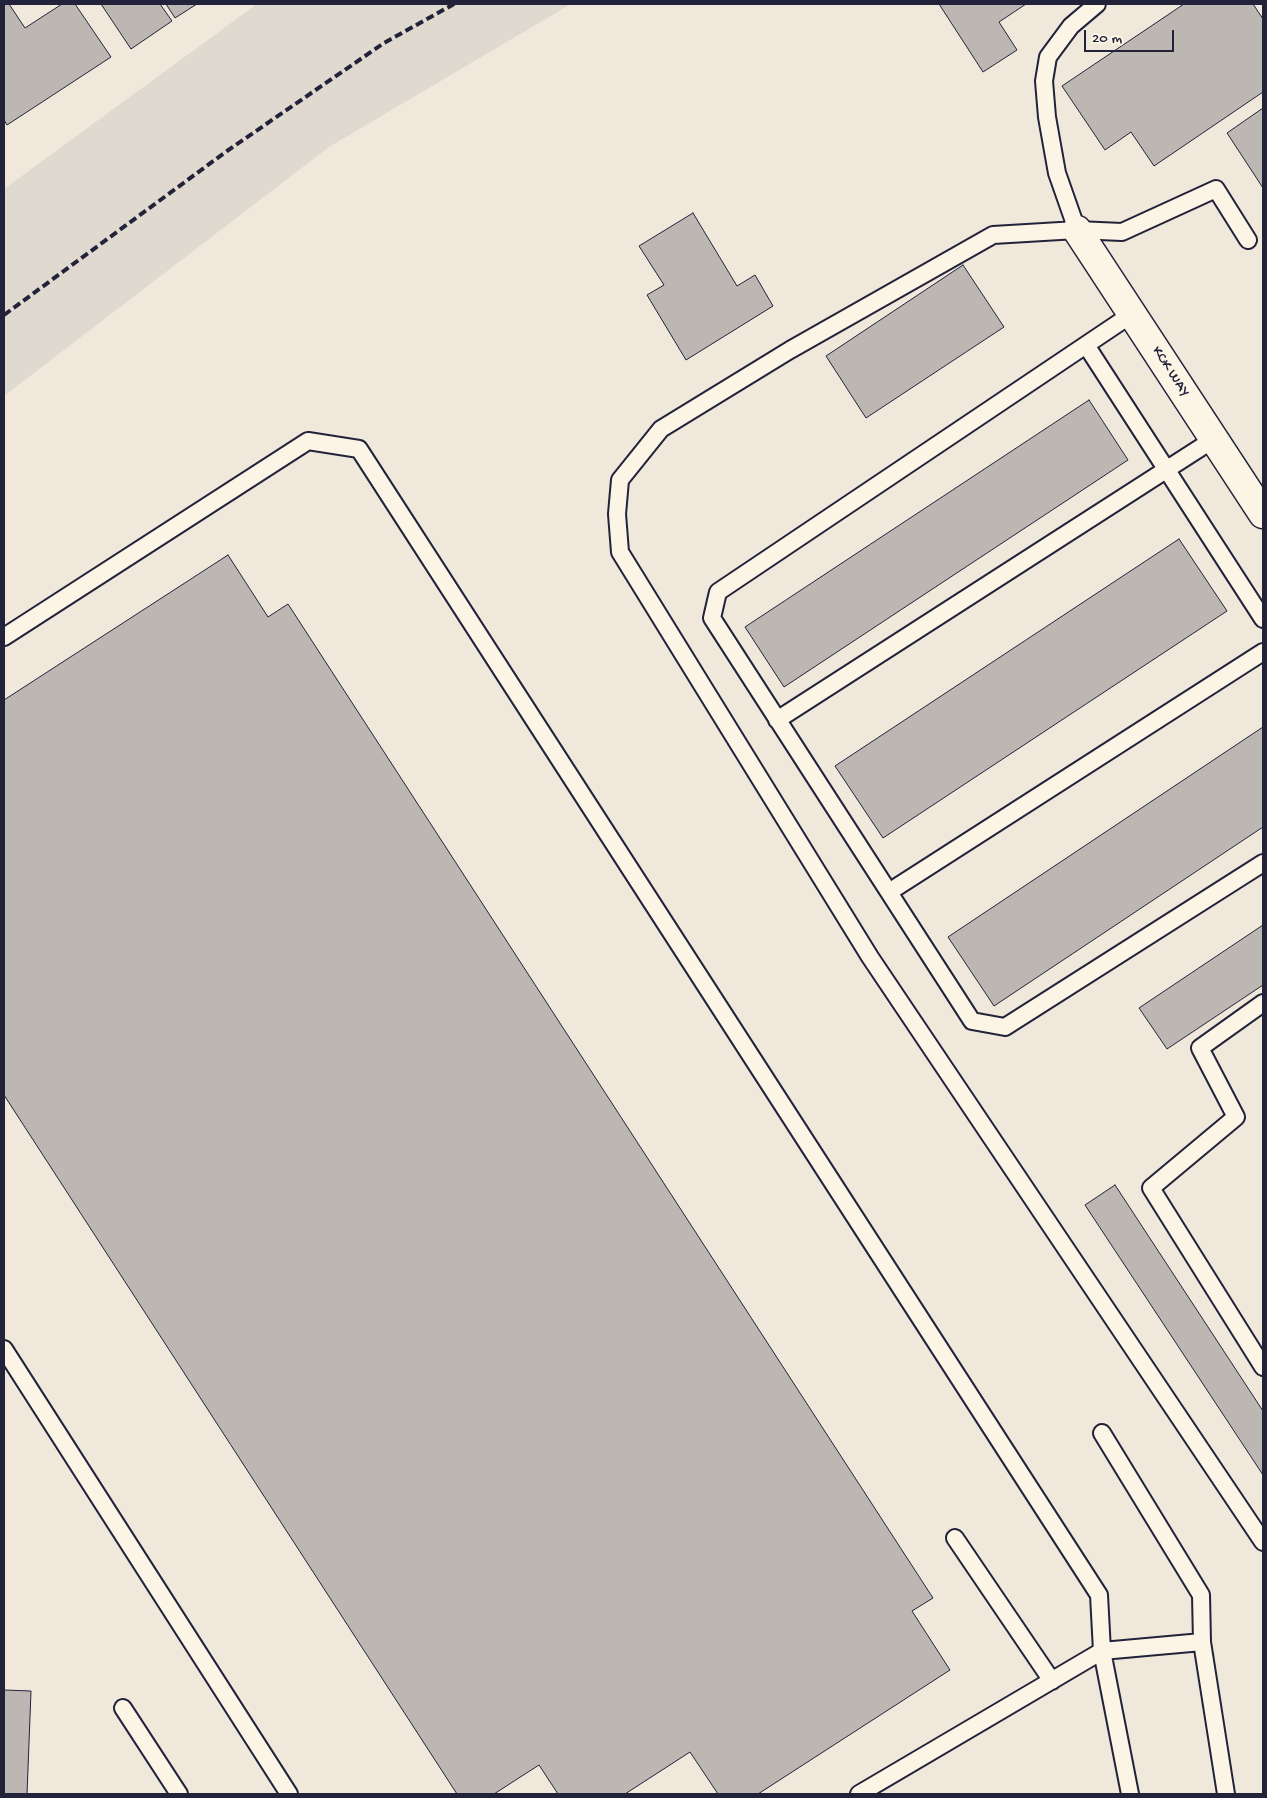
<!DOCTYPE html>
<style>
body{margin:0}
#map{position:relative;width:1267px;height:1798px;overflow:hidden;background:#efe8db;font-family:"Gochi Hand",sans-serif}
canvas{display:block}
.frame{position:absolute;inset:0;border:5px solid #22223b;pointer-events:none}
.scale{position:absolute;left:1084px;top:30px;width:90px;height:22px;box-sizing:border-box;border:2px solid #22223b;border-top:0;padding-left:6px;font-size:15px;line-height:18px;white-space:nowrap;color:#22223b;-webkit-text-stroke:4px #fcf5e5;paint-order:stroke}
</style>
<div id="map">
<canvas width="1267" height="1798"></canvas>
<div class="frame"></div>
<div class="scale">20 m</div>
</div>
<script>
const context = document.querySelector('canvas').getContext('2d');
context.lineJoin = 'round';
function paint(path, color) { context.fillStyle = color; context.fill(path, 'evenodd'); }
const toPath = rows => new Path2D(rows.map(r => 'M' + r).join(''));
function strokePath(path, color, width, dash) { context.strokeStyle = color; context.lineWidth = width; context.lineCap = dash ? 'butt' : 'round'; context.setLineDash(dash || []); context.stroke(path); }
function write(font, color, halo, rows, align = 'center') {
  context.font = font + ' "Gochi Hand",sans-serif'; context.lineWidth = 4; context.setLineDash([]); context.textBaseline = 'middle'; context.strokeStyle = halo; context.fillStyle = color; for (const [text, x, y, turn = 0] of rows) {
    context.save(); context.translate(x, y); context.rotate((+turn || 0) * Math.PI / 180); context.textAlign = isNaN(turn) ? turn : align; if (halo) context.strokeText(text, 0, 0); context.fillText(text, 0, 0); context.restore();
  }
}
const built = toPath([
 [257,4,571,4,329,147,4,396,4,189]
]);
const building = toPath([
 [4,4,9,4,25,28,62,4,75,4,111,57,7,125,4,120,4,4],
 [101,4,160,4,172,21,131,49,101,4],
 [166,4,197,4,175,18,166,4],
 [939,4,1026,4,999,22,1017,50,983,72,939,4],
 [1184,4,1253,4,1263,19,1263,92,1154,166,1131,132,1105,150,1062,86,1184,4],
 [1263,108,1263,188,1227,133,1263,108],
 [693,213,737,286,755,275,773,306,686,360,647,295,664,285,639,246,693,213],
 [963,265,1004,327,866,418,826,356,963,265],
 [1089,400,1128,460,784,687,745,627,1089,400],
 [1179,539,1227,611,883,838,835,766,1179,539],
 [228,555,268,617,288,604,933,1598,912,1611,950,1670,758,1794,718,1794,690,1752,625,1794,558,1794,539,1765,494,1794,457,1794,4,1095,4,700,228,555],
 [1263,727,1263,827,994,1006,948,937,1263,727],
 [1263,925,1263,985,1167,1049,1139,1008,1263,925],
 [1115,1185,1263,1411,1263,1475,1085,1205,1115,1185],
 [4,1690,31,1691,27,1794,4,1794,4,1690]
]);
const service = toPath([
 [1077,230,1057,173,1047,117,1044,81,1048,57,1071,26,1097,4],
 [1248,240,1216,189,1122,232,1077,230,993,235,790,350,661,429,620,480,617,514,620,552,870,957,1263,1542],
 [1132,314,718,592,712,618,972,1021,1005,1027,1263,863],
 [1086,345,1263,619],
 [4,637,308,441,359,449,1099,1595,1102,1651,1130,1794],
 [777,720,1214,439],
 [889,892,1263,652],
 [1263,1003,1200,1048,1236,1117,1151,1188,1263,1367],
 [4,1349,289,1794],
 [955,1538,1052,1681],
 [1202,1642,1226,1794],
 [123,1708,179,1794],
 [859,1794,1102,1651,1202,1642,1201,1595,1102,1433]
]);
const minor = toPath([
 [1077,230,1263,514]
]);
const rail = toPath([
 [4,315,227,151,384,43,454,4]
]);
const streetNames = [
 ["KCK WAY",1170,372,57]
];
paint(built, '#e0d9cf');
paint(building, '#bcb7b3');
strokePath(building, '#22223b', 1);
strokePath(service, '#22223b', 20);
strokePath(minor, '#22223b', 31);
strokePath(service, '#fcf5e5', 16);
strokePath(minor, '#fcf5e5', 28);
strokePath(rail, '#22223b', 4, [8, 4]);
write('15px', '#22223b', '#fcf5e5', streetNames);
</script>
